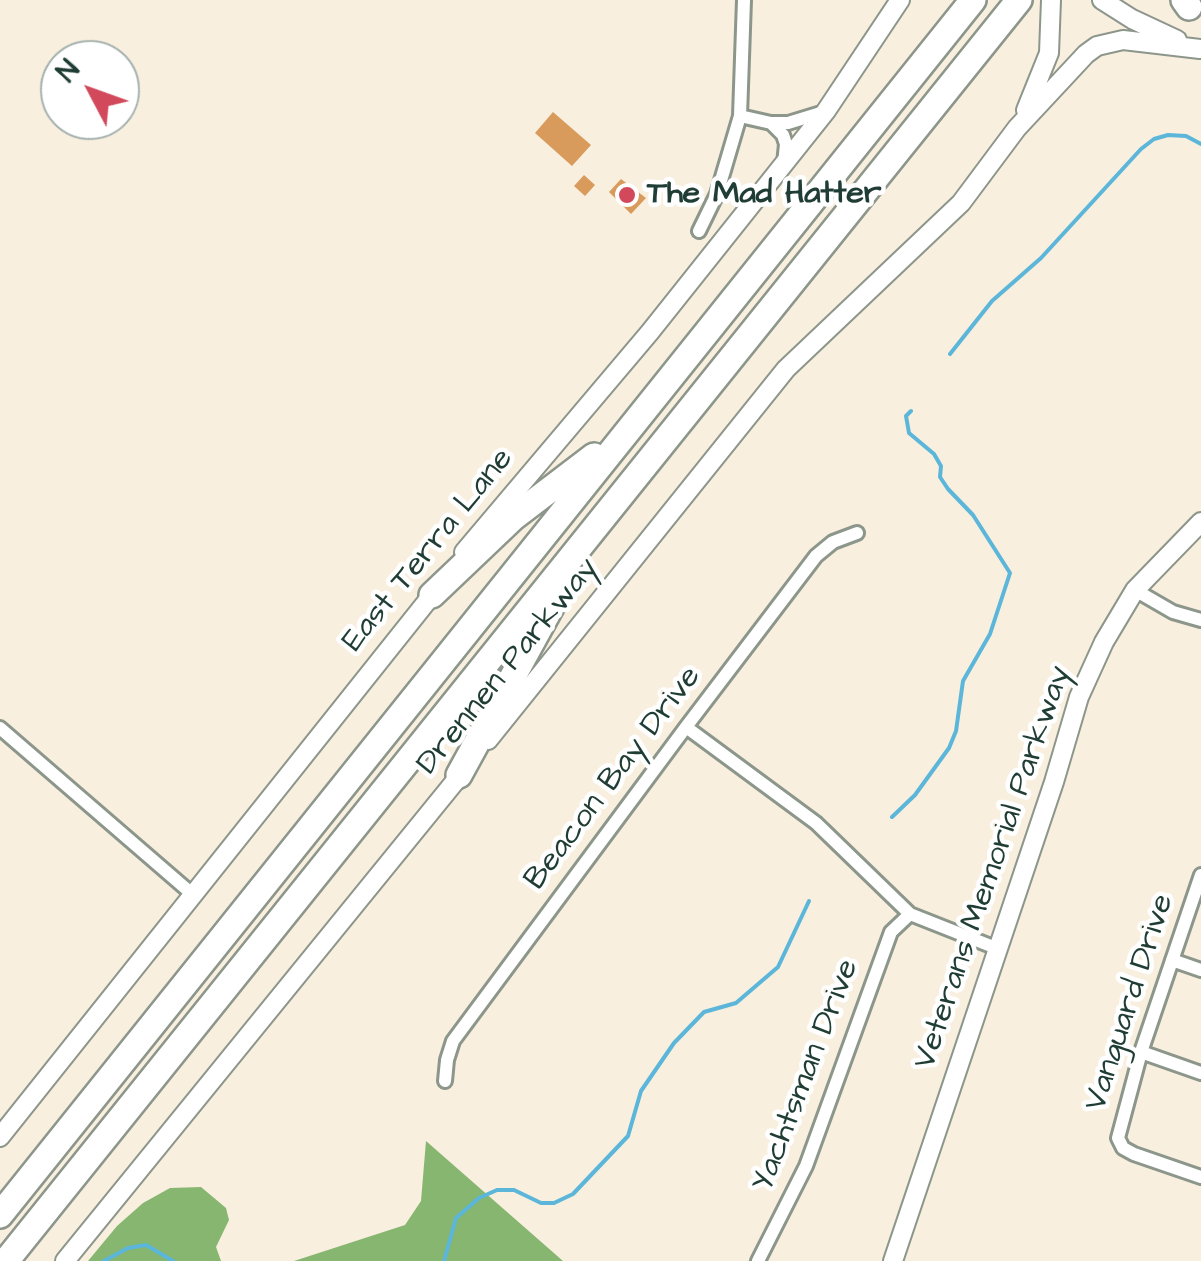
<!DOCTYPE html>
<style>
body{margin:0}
#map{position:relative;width:1201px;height:1261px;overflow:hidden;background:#f8efdf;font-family:"Architects Daughter",sans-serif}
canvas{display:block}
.north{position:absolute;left:40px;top:40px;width:100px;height:100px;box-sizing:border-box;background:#fff;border:2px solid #a5b1ae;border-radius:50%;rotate:311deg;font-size:28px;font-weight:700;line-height:40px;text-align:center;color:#1f3d34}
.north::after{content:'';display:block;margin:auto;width:35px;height:45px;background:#d1495b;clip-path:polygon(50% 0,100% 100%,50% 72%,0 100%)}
</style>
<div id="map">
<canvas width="1201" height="1261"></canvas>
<div class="north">N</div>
</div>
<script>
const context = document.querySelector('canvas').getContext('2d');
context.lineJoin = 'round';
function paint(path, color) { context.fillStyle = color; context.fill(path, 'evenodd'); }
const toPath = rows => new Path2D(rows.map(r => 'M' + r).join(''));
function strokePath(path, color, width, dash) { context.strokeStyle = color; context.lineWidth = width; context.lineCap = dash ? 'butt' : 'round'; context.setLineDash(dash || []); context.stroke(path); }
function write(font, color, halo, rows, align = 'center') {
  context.font = font + ' "Architects Daughter",sans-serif'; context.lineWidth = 9; context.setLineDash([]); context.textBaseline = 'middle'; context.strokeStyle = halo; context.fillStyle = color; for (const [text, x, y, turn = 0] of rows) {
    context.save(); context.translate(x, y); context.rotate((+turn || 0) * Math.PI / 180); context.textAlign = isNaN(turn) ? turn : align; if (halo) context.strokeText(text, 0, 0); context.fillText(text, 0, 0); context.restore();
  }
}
const forest = toPath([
 [426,1141,563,1261,294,1261,405,1225,421,1201],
 [201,1187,226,1208,229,1220,216,1247,221,1261,88,1261,117,1226,143,1203,170,1188]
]);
const stream = toPath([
 [950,354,992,301,1041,258,1141,149,1154,139,1168,135,1186,136,1201,144],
 [892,817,915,795,949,748,956,731,963,681,990,634,1010,573,973,515,948,489,940,477,941,466,934,454,909,433,906,416,911,411],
 [104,1261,128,1248,146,1245,173,1261],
 [444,1261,456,1218,479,1198,497,1190,514,1190,541,1203,554,1203,573,1194,628,1136,641,1091,674,1043,704,1012,736,1003,778,967,809,901]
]);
const building = toPath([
 [553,112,591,145,572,166,535,133],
 [584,175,595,185,585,196,574,186],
 [621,179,646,198,631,214,609,192]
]);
const minor = toPath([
 [740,116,771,123,788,123,824,112],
 [771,123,783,135,786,144,784,164],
 [699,231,717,194,740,116,744,0],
 [1135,590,1173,612,1201,620],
 [686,727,816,823,910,914,996,948],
 [0,728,191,893],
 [1201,875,1141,1052,1118,1138,1123,1148,1134,1154,1201,1177],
 [1172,960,1201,970],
 [1141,1052,1201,1073],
 [445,1081,447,1060,453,1041,686,727,816,556,833,542,857,533],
 [758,1261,806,1166,891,932,910,914]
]);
const tertiary = toPath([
 [893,1261,1054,782,1079,697,1104,642,1135,590,1201,522]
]);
const secondary = toPath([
 [1102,0,1132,19,1177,40],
 [1026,110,1049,53,1051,0],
 [464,552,650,332,826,111,900,0],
 [488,740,786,369,961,203,1017,128,1086,54,1097,46,1123,40,1200,49],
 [0,1137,440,585],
 [65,1261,466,768]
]);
const motorway = toPath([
 [1184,0,1189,7],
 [432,595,514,517,594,456],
 [459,775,562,587],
 [0,1215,973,0],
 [6,1261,1019,0]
]);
const markers = [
 [627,195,10,"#d1495b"]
];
const poiNames = [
 ["The Mad Hatter",647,195]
];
const streetNames = [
 ["East Terra Lane",429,551,-51],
 ["Drennen Parkway",509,667,-51],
 ["Beacon Bay Drive",614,779,-53],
 ["Veterans Memorial Parkway",994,868,-71],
 ["Vanguard Drive",1131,1003,-72],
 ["Yachtsman Drive",807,1076,-69]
];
paint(forest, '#86b66f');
strokePath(stream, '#5bb6d9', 4);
paint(building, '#d99b5c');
strokePath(minor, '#8c968a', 18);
strokePath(tertiary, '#8c968a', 22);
strokePath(secondary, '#8c968a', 22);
strokePath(motorway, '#8c968a', 30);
strokePath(minor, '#fff', 12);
strokePath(tertiary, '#fff', 18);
strokePath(secondary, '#fff', 18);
strokePath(motorway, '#fff', 25);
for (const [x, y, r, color] of markers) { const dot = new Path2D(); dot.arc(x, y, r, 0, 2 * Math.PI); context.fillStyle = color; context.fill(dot); strokePath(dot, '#fff', 4); }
write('bold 32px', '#1f3d34', '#fff', poiNames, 'left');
write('32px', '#1f3d34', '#fff', streetNames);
</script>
